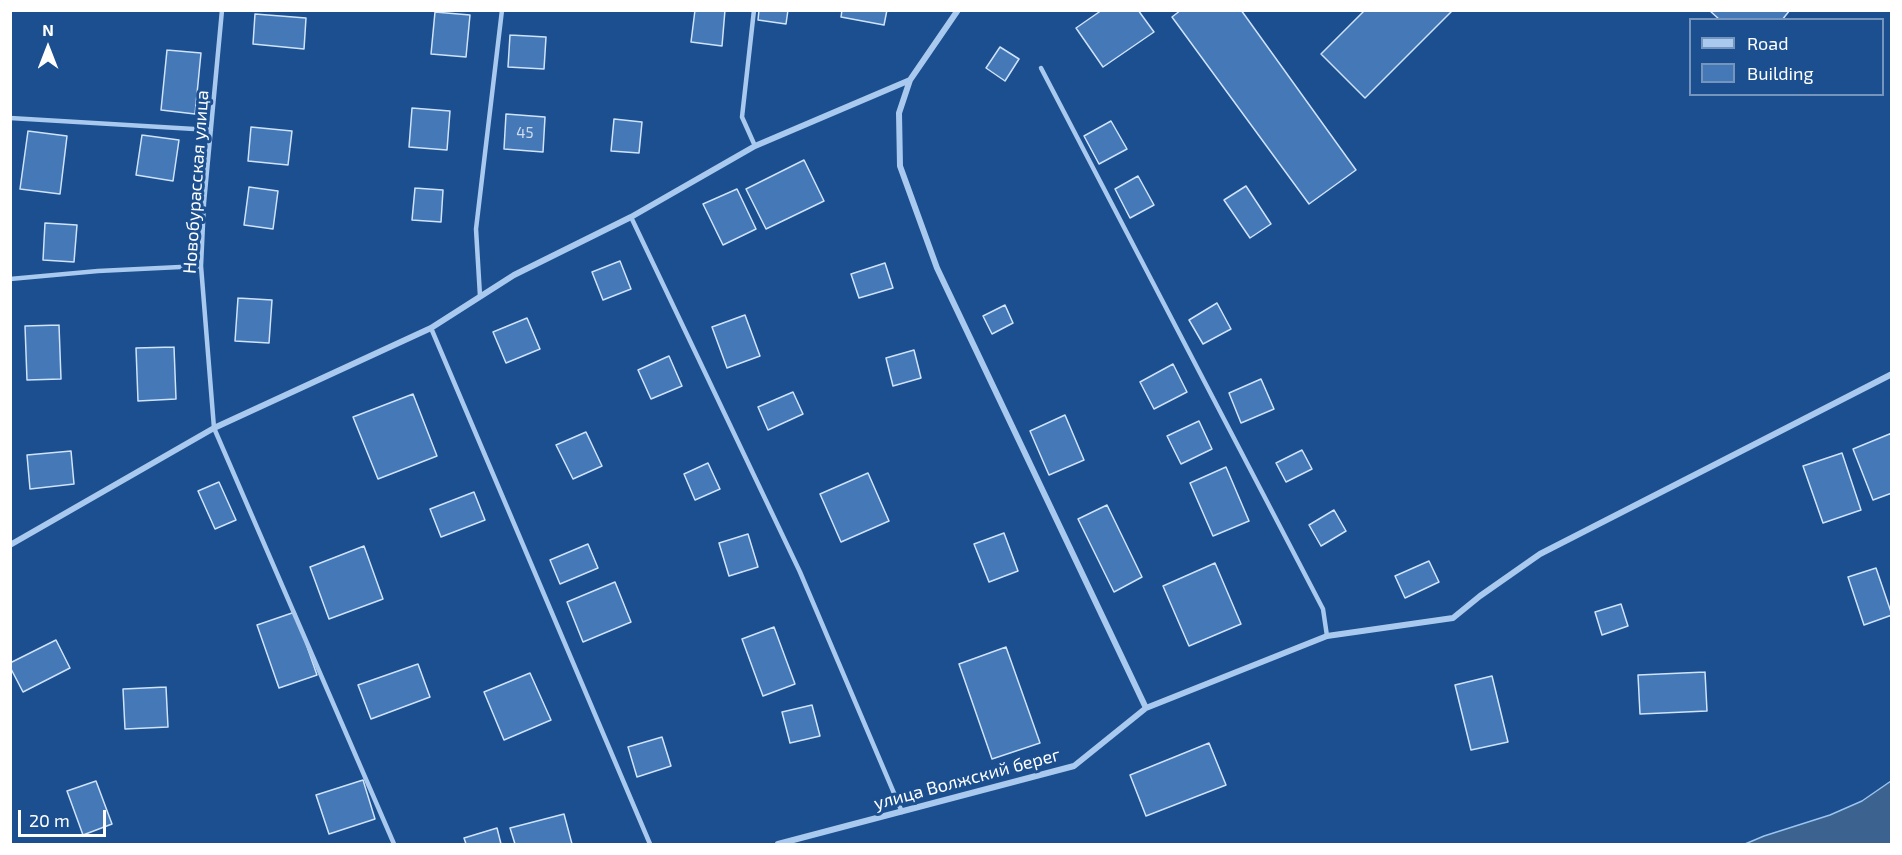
<!DOCTYPE html>
<meta charset="utf-8">
<style>
body{margin:0}
#map{position:relative;width:1902px;height:855px;overflow:hidden;background:#1b4f8f;font-family:"Exo 2",sans-serif}
canvas{display:block}
.frame{position:absolute;inset:0;border:12px solid #fff;pointer-events:none}
.legend{position:absolute;left:1689px;top:18px;width:195px;height:78px;box-sizing:border-box;background:#1b4f8f;border:2px solid #7695bc;margin:0;padding:8px 10px;list-style:none;font-size:18px;color:#fff}
.legend li{display:flex;align-items:center;gap:12px;height:30px}
.legend b{width:30px;border:2px solid #7695bc}
.north{position:absolute;left:18px;top:18px;width:60px;height:60px;-webkit-text-stroke:4px #1b4f8f;paint-order:stroke;rotate:0deg;font-size:16px;font-weight:700;line-height:24px;text-align:center;color:#fff}
.north::after{content:'';display:block;margin:auto;width:21px;height:27px;background:#fff;clip-path:polygon(50% 0,100% 100%,50% 72%,0 100%)}
.scale{position:absolute;left:18px;top:810px;width:88px;height:27px;box-sizing:border-box;border:3px solid #fff;border-top:0;padding-left:8px;font-size:18px;line-height:21px;white-space:nowrap;color:#fff;-webkit-text-stroke:4px #1b4f8f;paint-order:stroke}
</style>
<div id="map">
<canvas width="1902" height="855"></canvas>
<div class="frame"></div>
<ul class="legend">
<li><b style="height:8px;background:#a9c9ee"></b>Road</li>
<li><b style="height:16px;background:#4478b7"></b>Building</li>
</ul>
<div class="north">N</div>
<div class="scale">20 m</div>
</div>
<script>
const context = document.querySelector('canvas').getContext('2d');
context.lineJoin = 'round';
function paint(path, color) { context.fillStyle = color; context.fill(path, 'evenodd'); }
const toPath = rows => new Path2D(rows.map(r => 'M' + r).join(''));
function strokePath(path, color, width, dash) { context.strokeStyle = color; context.lineWidth = width; context.lineCap = dash ? 'butt' : 'round'; context.setLineDash(dash || []); context.stroke(path); }
function write(font, color, halo, rows, align = 'center') {
  context.font = font + ' "Exo 2",sans-serif'; context.lineWidth = 6; context.setLineDash([]); context.textBaseline = 'middle'; context.strokeStyle = halo; context.fillStyle = color; for (const [text, x, y, turn = 0] of rows) {
    context.save(); context.translate(x, y); context.rotate((+turn || 0) * Math.PI / 180); context.textAlign = isNaN(turn) ? turn : align; if (halo) context.strokeText(text, 0, 0); context.fillText(text, 0, 0); context.restore();
  }
}
const water = toPath([
 [1891,781,1891,844,1745,844,1764,836,1830,815,1862,801,1891,781]
]);
const building = toPath([
 [695,10,725,10,722,46,691,42,695,10],
 [759,10,788,10,786,24,758,20,759,10],
 [842,10,887,10,884,25,841,17,842,10],
 [1102,10,1138,10,1154,32,1103,67,1076,28,1102,10],
 [1181,10,1241,10,1356,170,1309,204,1172,17,1181,10],
 [1365,10,1453,10,1365,98,1321,54,1365,10],
 [1709,10,1790,10,1782,20,1720,20,1709,10],
 [435,12,470,15,466,57,431,54,435,12],
 [255,14,306,18,304,49,253,44,255,14],
 [510,35,546,37,544,69,508,67,510,35],
 [1000,47,1019,59,1005,81,986,68,1000,47],
 [167,50,201,53,195,114,161,110,167,50],
 [412,108,450,111,447,150,409,147,412,108],
 [506,114,545,117,543,152,504,149,506,114],
 [614,119,642,122,639,153,611,151,614,119],
 [1111,121,1127,149,1099,164,1084,136,1111,121],
 [251,127,292,131,288,165,248,161,251,127],
 [28,131,67,136,60,194,20,189,28,131],
 [142,135,179,140,173,181,136,175,142,135],
 [804,160,824,201,766,229,746,189,804,160],
 [1138,176,1154,205,1130,218,1115,189,1138,176],
 [1246,186,1271,224,1250,238,1224,200,1246,186],
 [249,187,278,191,273,229,244,225,249,187],
 [415,188,443,190,441,222,412,220,415,188],
 [737,189,756,229,723,245,703,204,737,189],
 [45,223,77,225,74,262,43,260,45,223],
 [620,261,631,289,603,300,592,272,620,261],
 [885,263,893,288,859,298,851,274,885,263],
 [238,298,272,300,269,343,235,341,238,298],
 [1217,303,1231,329,1203,344,1189,320,1217,303],
 [1005,305,1013,323,992,334,983,316,1005,305],
 [745,315,760,356,727,368,712,327,745,315],
 [527,318,540,349,506,363,493,332,527,318],
 [59,325,61,379,27,380,25,326,59,325],
 [174,347,176,399,138,401,136,348,174,347],
 [914,350,921,378,893,386,886,358,914,350],
 [669,356,682,386,651,399,638,370,669,356],
 [1173,364,1187,392,1154,409,1140,382,1173,364],
 [1261,379,1274,409,1241,423,1229,393,1261,379],
 [793,392,803,414,768,430,758,407,793,392],
 [413,394,437,456,378,479,353,417,413,394],
 [1065,415,1084,460,1049,475,1030,431,1065,415],
 [1199,421,1212,449,1181,464,1167,436,1199,421],
 [586,432,602,466,573,479,556,445,586,432],
 [1892,433,1892,493,1873,500,1853,449,1892,433],
 [1302,450,1312,469,1286,482,1276,463,1302,450],
 [71,451,74,484,30,489,27,455,71,451],
 [1842,453,1861,510,1823,523,1803,466,1842,453],
 [708,463,720,489,695,500,684,474,708,463],
 [1226,467,1249,521,1213,536,1190,483,1226,467],
 [868,473,889,521,841,542,820,494,868,473],
 [219,482,236,520,215,529,198,491,219,482],
 [474,492,485,520,441,537,430,509,474,492],
 [1107,505,1142,577,1114,592,1078,519,1107,505],
 [1334,510,1346,531,1321,546,1309,525,1334,510],
 [1004,533,1018,571,989,582,974,544,1004,533],
 [748,534,758,567,729,576,719,543,748,534],
 [588,544,598,568,560,584,550,560,588,544],
 [364,546,383,599,329,619,310,567,364,546],
 [1429,561,1439,582,1405,598,1395,576,1429,561],
 [1215,563,1241,624,1189,646,1163,586,1215,563],
 [1876,568,1892,615,1864,625,1848,577,1876,568],
 [615,582,631,622,583,642,567,602,615,582],
 [1621,604,1628,626,1602,635,1595,612,1621,604],
 [295,612,317,675,279,688,257,625,295,612],
 [774,627,795,684,763,696,742,639,774,627],
 [56,640,70,668,23,692,10,667,10,663,56,640],
 [1006,647,1040,743,992,759,959,664,1006,647],
 [418,664,430,697,371,719,358,685,418,664],
 [1705,672,1707,711,1640,714,1638,675,1705,672],
 [530,673,551,720,504,740,484,692,530,673],
 [1492,676,1508,742,1471,750,1455,685,1492,676],
 [166,687,168,727,125,729,123,689,166,687],
 [812,705,820,736,790,743,782,712,812,705],
 [662,737,671,766,637,777,628,747,662,737],
 [1209,743,1226,785,1146,816,1130,775,1209,743],
 [363,780,375,819,329,834,316,795,363,780],
 [96,781,112,824,83,835,67,791,96,781],
 [564,814,572,844,515,844,510,828,564,814],
 [497,828,501,844,466,844,464,838,497,828]
]);
const lane = toPath([
 [222,10,204,203,201,266,214,428,394,844],
 [754,10,742,117,755,146],
 [1041,68,1323,609,1327,636],
 [10,118,211,130],
 [631,217,800,572,902,812],
 [10,279,98,271,201,266],
 [480,296,476,229,502,10],
 [431,328,650,844]
]);
const street = toPath([
 [958,10,910,80,899,113,900,166,937,268,1146,708],
 [10,545,214,428,431,328,514,275,631,217,755,146,910,80],
 [778,844,1074,766,1146,708,1327,636,1453,618,1480,596,1540,554,1892,374]
]);
const numberNames = [
 ["45",525,133]
];
const streetNames = [
 ["Новобурасская улица",196,182,-86],
 ["улица Волжский берег",967,779,-15]
];
paint(water, '#3c6290');
strokePath(water, '#9cc4f0', 1.5);
paint(building, '#4478b7');
strokePath(building, '#cfe3fa', 1.5);
strokePath(lane, '#a9c9ee', 4.5);
strokePath(street, '#a9c9ee', 6);
write('15px', '#d0dded', null, numberNames);
write('18px', '#fff', '#1b4f8f', streetNames);
</script>
